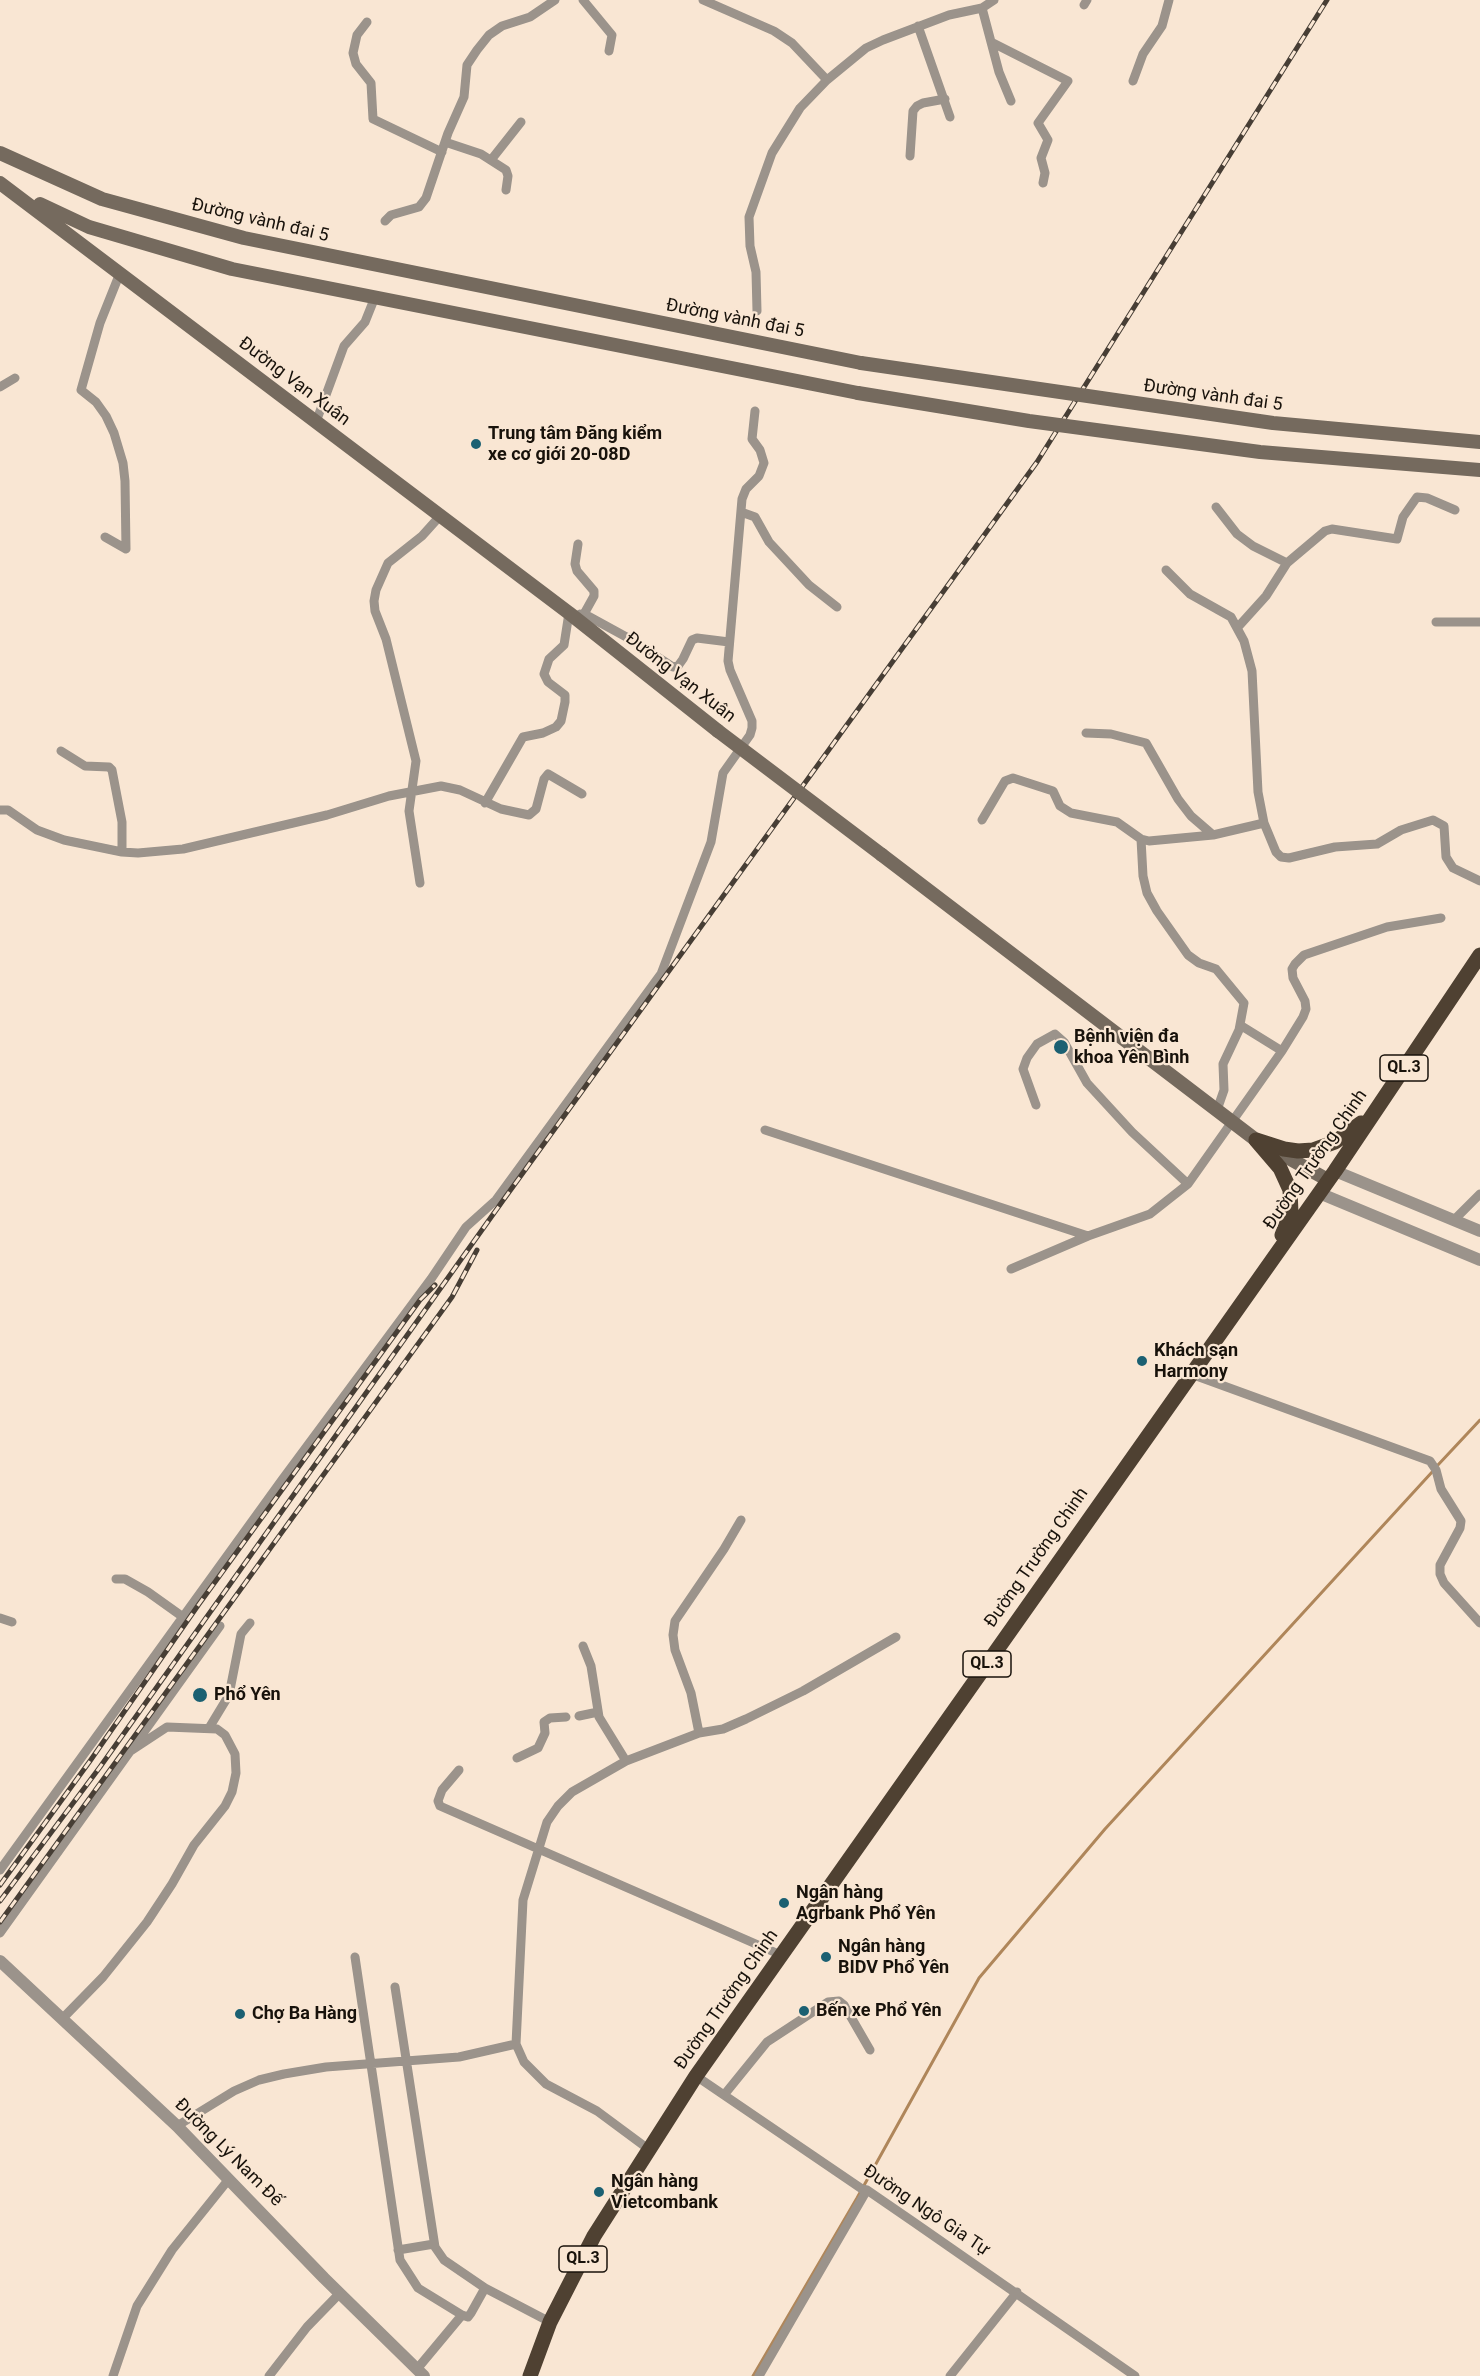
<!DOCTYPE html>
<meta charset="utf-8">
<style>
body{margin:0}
canvas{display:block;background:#f9e6d3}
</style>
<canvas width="1480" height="2376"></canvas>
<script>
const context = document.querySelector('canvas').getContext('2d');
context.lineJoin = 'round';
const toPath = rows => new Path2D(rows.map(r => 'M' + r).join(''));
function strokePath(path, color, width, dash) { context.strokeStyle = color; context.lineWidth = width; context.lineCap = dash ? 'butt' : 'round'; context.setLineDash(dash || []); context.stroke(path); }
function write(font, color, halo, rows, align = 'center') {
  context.font = font + ' Roboto,sans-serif'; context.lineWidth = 4.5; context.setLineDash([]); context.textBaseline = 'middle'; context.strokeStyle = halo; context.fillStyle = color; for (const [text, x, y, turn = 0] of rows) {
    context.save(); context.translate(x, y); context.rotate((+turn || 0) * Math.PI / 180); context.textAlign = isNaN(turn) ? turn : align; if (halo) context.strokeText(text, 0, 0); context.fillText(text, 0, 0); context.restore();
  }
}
const stream = toPath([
 [1437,1466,1480,1420],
 [753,2376,857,2198,979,1978,1105,1829,1433,1471]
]);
const minor = toPath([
 [583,0,612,35,609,51],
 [703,0,774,31,792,43,827,80],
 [1084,5,1087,0],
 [982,8,999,72,1011,101],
 [367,22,357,35,353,53,356,64,371,83,373,119,442,152],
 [918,26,950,117],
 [991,42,1068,81,1038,123,1048,140,1041,158,1045,173,1043,183],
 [1133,81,1143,54,1162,26,1169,0],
 [445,142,481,154,506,170,508,176,506,190],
 [910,156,913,111,917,106,923,103,945,99],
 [491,160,521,122],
 [385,221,391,215,419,207,426,198,448,133,464,97,467,65,477,50,489,35,502,26,530,17,555,0],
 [757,311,756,272,750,246,749,217,772,153,800,108,827,80,866,48,883,40,949,15,982,8,994,0],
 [0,387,15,378],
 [316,422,344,346,365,322,373,302],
 [1216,507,1237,534,1253,546,1287,563],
 [741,512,755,517,769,542,796,571,809,585,837,607],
 [105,537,126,549,125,481,123,463,114,433,106,416,96,402,81,390,100,323,120,273],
 [578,544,575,564,577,571,594,591,594,596,584,614],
 [1166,570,1190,594,1231,617,1244,641,1252,671,1258,792,1264,823,1276,852,1281,857,1289,858,1335,847,1377,844,1401,830,1433,820,1444,826,1446,857,1453,868,1480,881],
 [578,618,580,614,588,616,630,639,673,667,678,666,683,659,692,640,697,638,729,642],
 [1436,622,1480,622],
 [1238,627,1266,596,1287,563,1325,531,1332,529,1397,539,1403,517,1417,497,1427,498,1455,510],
 [1086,733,1111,734,1146,743,1178,799,1191,816,1213,835],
 [61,751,85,766,109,767,112,770,122,822,122,852],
 [485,803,523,737,543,733,556,727,561,721,565,702,565,695,548,682,544,674,549,659,564,645,569,613],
 [0,810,8,810,37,830,64,840,122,852,138,853,183,849,327,815,389,796,441,786,460,790,501,809,529,815,536,809,544,779,548,774,582,794],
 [982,820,1005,781,1013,778,1053,791,1060,806,1071,813,1117,822,1141,839,1149,841,1213,835,1264,823],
 [1141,839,1143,876,1147,893,1157,911,1188,955,1199,963,1216,969,1244,1003,1239,1030,1223,1064,1224,1090,1217,1110],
 [420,883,409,811,416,761,386,639,375,611,374,601,376,590,388,563,422,536,440,516],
 [1240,1025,1282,1051],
 [1036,1105,1023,1069,1027,1058,1037,1044,1055,1034,1064,1042,1087,1083,1132,1132,1188,1184],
 [765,1130,1088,1236],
 [1454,1220,1480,1194],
 [1011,1269,1088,1236,1150,1214,1188,1184,1282,1051,1303,1017,1306,1009,1305,1001,1293,978,1292,969,1295,964,1304,955,1387,927,1441,918],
 [1191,1374,1430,1461,1436,1470,1441,1489,1461,1521,1460,1528,1440,1565,1440,1574,1444,1583,1480,1623],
 [116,1579,125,1579,148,1592,183,1617],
 [0,1618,12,1622],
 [583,1646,591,1666,599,1717,626,1761],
 [579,1716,598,1712],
 [209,1728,229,1695,241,1634,250,1623],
 [699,1733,691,1693,675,1650,673,1635,675,1621,724,1549,741,1520],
 [517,1758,538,1748,545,1733,544,1722,550,1718,566,1717],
 [459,1770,442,1790,438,1801,440,1806,781,1955],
 [0,1870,282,1480,431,1279,466,1227,496,1200,661,974,711,842,723,773,750,735,752,728,752,721,730,670,728,661,742,499,746,489,759,476,764,463,760,450,752,439,755,411],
 [0,1933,220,1626],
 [355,1957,400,2260,418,2288,462,2315,468,2317,471,2313,485,2288],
 [395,1987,435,2247,444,2260,485,2288,550,2322],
 [62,2019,103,1977,147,1922,172,1884,194,1845,225,1806,232,1792,236,1773,235,1754,225,1735,217,1729,167,1727,129,1752],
 [696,2076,862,2189,867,2190,915,2223,1135,2376],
 [724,2095,767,2042,828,2002,839,2001,844,2005,870,2050],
 [177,2126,234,2091,259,2080,284,2074,326,2067,459,2057,516,2044],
 [651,2151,597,2111,546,2084,524,2062,516,2044,523,1900,547,1822,558,1806,572,1792,626,1761,699,1733,723,1729,746,1719,803,1691,896,1637],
 [398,2250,434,2244],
 [417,2369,462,2315],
 [113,2376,137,2306,172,2250,229,2179],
 [269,2376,307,2327,340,2293],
 [759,2376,867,2190],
 [950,2376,1017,2292]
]);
const tertiary = toPath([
 [1335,1171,1480,1231],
 [1319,1193,1480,1260],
 [0,1961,177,2126,324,2278,424,2376]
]);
const secondary = toPath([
 [0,153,102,199,244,238,861,363],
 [0,183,569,613,718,731],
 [40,204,89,227,232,269,858,393],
 [882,855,1256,1140,1328,1180]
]);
const trunk = toPath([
 [1256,1140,1280,1168,1290,1190,1291,1213,1282,1235],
 [1256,1140,1284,1149,1298,1151,1313,1150,1335,1142,1361,1123],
 [530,2376,550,2322,594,2236,696,2076,1335,1171,1480,955]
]);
const rail = toPath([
 [0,1885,90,1761,199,1604,420,1300,435,1285],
 [0,1901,100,1767,504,1199,1037,462,1327,0],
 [0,1922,452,1297,477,1250]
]);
const secondaryBridge = toPath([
 [861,363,1273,423,1480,442],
 [858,393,1029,421,1260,452,1480,470],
 [718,731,882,855]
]);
const markers = [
 [476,444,6,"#1b6072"],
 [1061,1047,8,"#1b6072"],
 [1142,1361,6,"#1b6072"],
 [200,1695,8,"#1b6072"],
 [784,1903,6,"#1b6072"],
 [826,1957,6,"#1b6072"],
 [804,2011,6,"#1b6072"],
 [240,2014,6,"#1b6072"],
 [599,2192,6,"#1b6072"]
];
const shields = [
 [1404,1068,48],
 [987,1664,48],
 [583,2259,48]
];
const shieldNames = [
 ["QL.3",1404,1068],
 ["QL.3",987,1664],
 ["QL.3",583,2259]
];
const streetNames = [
 ["Đường vành đai 5",260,221,13],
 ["Đường vành đai 5",735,319,11],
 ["Đường Vạn Xuân",294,382,37],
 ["Đường vành đai 5",1213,396,8],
 ["Đường Vạn Xuân",680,678,38],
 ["Đường Trường Chinh",1316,1160,-55],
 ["Đường Trường Chinh",1037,1558,-55],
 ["Đường Trường Chinh",727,2000,-55],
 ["Đường Lý Nam Đế",228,2153,45],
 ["Đường Ngô Gia Tự",926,2211,34]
];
const poiNames = [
 ["Trung tâm Đăng kiểm",488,434],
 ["xe cơ giới 20-08D",488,455],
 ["Bệnh viện đa",1074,1037],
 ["khoa Yên Bình",1074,1058],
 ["Khách sạn",1154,1351],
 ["Harmony",1154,1372],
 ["Phổ Yên",214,1695],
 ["Ngân hàng",796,1893],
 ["Agrbank Phổ Yên",796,1914],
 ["Ngân hàng",838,1947],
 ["BIDV Phổ Yên",838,1968],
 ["Bến xe Phổ Yên",816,2011],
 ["Chợ Ba Hàng",252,2014],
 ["Ngân hàng",611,2182],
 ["Vietcombank",611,2203]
];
strokePath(stream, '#af865a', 3);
strokePath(minor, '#9b938b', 9);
strokePath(tertiary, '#9b938b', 12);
strokePath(secondary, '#756a5e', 14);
strokePath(trunk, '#4f4132', 15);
strokePath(rail, '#473e35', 5);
strokePath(rail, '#f9e6d3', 3, [9]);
strokePath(secondaryBridge, '#756a5e', 14);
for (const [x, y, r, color] of markers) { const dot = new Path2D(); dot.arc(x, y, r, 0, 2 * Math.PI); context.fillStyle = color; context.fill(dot); strokePath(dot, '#f9e6d3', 2); }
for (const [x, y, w] of shields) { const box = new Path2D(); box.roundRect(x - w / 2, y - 13, w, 26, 4.5); context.fillStyle = '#f9e6d3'; context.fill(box); strokePath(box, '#18120b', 1.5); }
write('bold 16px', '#18120b', null, shieldNames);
write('18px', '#18120b', '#f9e6d3', streetNames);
write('bold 18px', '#18120b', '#f9e6d3', poiNames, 'left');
</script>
